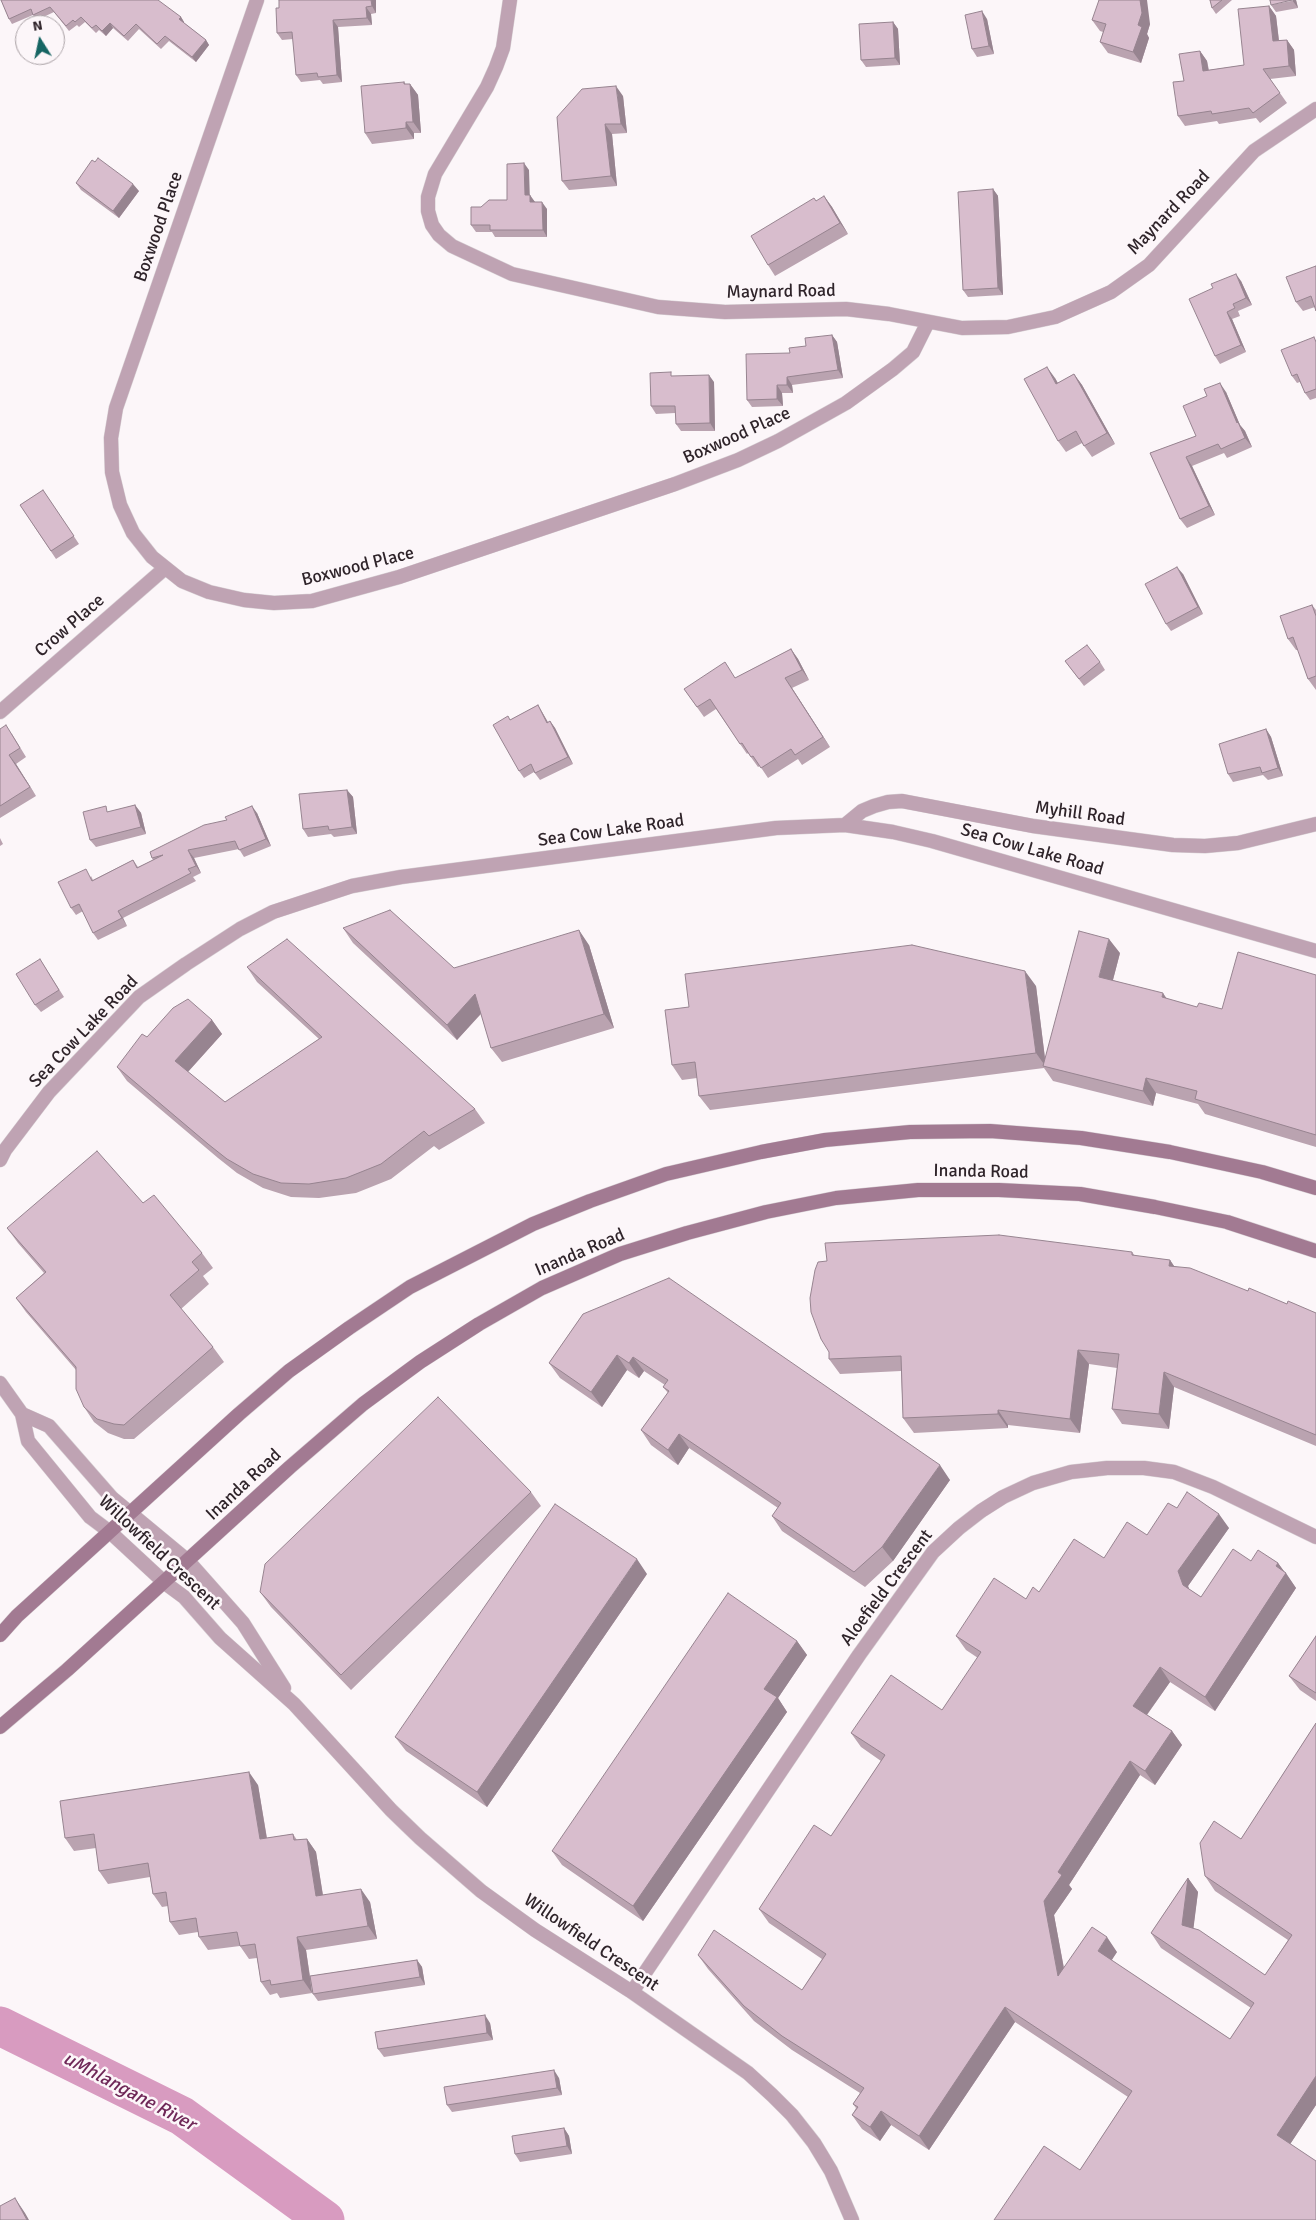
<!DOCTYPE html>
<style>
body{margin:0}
#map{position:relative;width:1316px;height:2220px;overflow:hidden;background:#fcf6f9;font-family:Signika,sans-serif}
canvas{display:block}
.north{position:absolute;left:15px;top:15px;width:50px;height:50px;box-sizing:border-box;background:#fcf6f9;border:1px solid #aaa2a6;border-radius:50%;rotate:350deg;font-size:14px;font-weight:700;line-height:20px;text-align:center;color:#2f242a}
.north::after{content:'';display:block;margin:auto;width:18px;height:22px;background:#166563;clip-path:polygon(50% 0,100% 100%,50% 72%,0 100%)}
</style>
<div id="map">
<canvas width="1316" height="2220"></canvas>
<div class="north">N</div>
</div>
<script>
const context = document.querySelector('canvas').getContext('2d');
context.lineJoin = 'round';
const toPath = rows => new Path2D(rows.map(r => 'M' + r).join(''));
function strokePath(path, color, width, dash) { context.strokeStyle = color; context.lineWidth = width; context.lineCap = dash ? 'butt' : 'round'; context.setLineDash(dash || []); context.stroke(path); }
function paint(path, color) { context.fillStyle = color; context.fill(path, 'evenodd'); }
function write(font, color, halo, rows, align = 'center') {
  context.font = font + ' Signika,sans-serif'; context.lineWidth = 5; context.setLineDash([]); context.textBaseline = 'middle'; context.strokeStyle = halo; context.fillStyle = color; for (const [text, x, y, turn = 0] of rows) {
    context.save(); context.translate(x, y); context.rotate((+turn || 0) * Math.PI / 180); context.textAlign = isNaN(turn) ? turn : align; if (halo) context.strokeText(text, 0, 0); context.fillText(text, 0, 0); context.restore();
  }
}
const river = toPath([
 [0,2026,182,2116,325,2220]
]);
const minor = toPath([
 [257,0,116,408,111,438,112,472,120,505,133,533,152,557,182,581,209,592,244,600,274,603,312,601,399,577,675,484,738,460,778,441,846,403,893,369,913,352,928,322],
 [510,0,503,48,496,67,487,87,435,174,428,197,428,211,432,225,439,235,452,246,512,274,658,307,725,312,846,309,889,314,962,328,1008,327,1055,317,1111,292,1149,265,1254,151,1316,109],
 [0,712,164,569],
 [845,825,862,811,874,806,888,802,902,801,1033,826,1173,845,1205,846,1238,843,1316,824],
 [0,1160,5,1150,49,1092,139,997,186,964,240,929,273,912,352,886,401,877,776,828,845,825,893,832,932,841,1316,951],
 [0,1383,22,1414,28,1441,90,1517,110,1532,165,1583,184,1597,220,1638,294,1704,391,1810,420,1838,481,1891,535,1930,632,1992,748,2073,772,2095,792,2115,814,2143,831,2171,852,2220],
 [22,1414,49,1426,112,1498,188,1561,243,1623,284,1688],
 [632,1992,859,1655,933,1552,959,1528,981,1511,1003,1497,1033,1483,1071,1472,1107,1468,1144,1468,1174,1472,1213,1487,1316,1537]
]);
const secondary = toPath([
 [0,1635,17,1616,239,1414,289,1371,349,1328,410,1287,533,1224,590,1201,666,1174,761,1152,825,1140,910,1132,990,1131,1081,1138,1170,1152,1262,1172,1316,1188],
 [0,1727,67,1670,290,1467,363,1404,420,1362,479,1324,542,1288,620,1254,687,1233,766,1212,836,1198,918,1190,999,1190,1080,1194,1155,1207,1227,1222,1316,1251]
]);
const wall = toPath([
 [1,0,181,17,184,22,184,23,206,40,209,45,196,62,169,41,161,49,139,29,128,41,113,28,106,36,99,30,96,33,85,22,79,27,77,25,69,31,54,12,37,20,33,15,12,24,9,19],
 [376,0,376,13,371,14,372,25,338,27,342,82,323,84,320,80,301,82,296,75,293,39,282,40,277,33,279,8],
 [1210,0,1232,0,1216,14,1212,8],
 [1296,0,1298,8,1276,12,1271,5],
 [1269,6,1276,16,1279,40,1287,40,1294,50,1296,76,1270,79,1287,103,1260,123,1256,118,1219,124,1217,121,1185,126,1178,116,1184,81,1200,51,1207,61,1209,70,1244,65],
 [987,19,994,54,977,57,972,49],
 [1092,20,1150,24,1147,34,1149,38,1141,63,1108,53,1100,42,1103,32,1100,31],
 [893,22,898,29,900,65,866,67,861,60],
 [404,82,405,84,410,84,418,95,421,133,414,133,414,139,372,144,365,133],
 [623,96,627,133,612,134,617,186,569,190,562,181],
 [529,170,529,195,535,202,547,209,547,237,495,237,492,232,476,232,471,225,481,207,507,200],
 [76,183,139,191,119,218,81,190],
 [993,189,998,196,1003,295,968,297,963,290],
 [824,196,832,207,848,234,775,276,768,265],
 [1316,266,1315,307,1303,311,1296,302],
 [1241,281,1252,305,1238,311,1240,316,1232,319,1246,352,1220,364,1215,356,1213,288],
 [832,335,837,342,843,378,792,385,793,393,782,393,783,406,752,407,747,400,790,353],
 [1316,340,1316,398,1310,400,1305,393,1300,382,1297,383,1292,376],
 [1074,374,1082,385,1115,444,1092,457,1082,443,1066,452,1058,441,1055,378,1058,383],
 [673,376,714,382,715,431,681,431,676,424,675,413,656,414,651,406],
 [1226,392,1240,425,1245,431,1252,447,1227,458,1224,453,1192,466,1215,515,1187,528,1180,519,1150,453,1196,436],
 [43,490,79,544,56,559,20,505],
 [1183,574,1203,614,1171,631,1166,624],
 [1312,605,1316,610,1316,690,1308,679,1298,650,1296,650,1288,639],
 [791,649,798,659,809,680,792,688,830,747,802,765,798,759,768,778,760,766,758,767,748,753,747,754,716,709,704,717,684,689,735,678],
 [1065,661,1100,662,1105,670,1084,686],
 [538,705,548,722,550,721,555,728,573,764,540,780,534,772,524,778,519,771,510,720],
 [0,729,12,734,26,757,16,764,36,796,0,818],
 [1266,729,1271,737,1283,776,1268,780,1263,775,1233,782,1228,774],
 [347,790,353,797,357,834,334,837,331,834,308,837,303,829],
 [135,805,141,813,146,834,96,847,90,840,109,812],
 [257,813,271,846,244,857,239,849,194,858,201,873,193,877,196,881,123,918,127,926,98,940,93,933,83,911,76,915,71,908,91,876,93,880,133,860,138,867,153,860,152,858],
 [0,838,3,844,0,846],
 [343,928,454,968,589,945,614,1028,502,1062,491,1048,481,1014,457,1040,353,943],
 [1120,953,1113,980,1167,999,1197,1007,1222,1009,1316,975,1316,1147,1205,1114,1198,1104,1156,1093,1153,1106,1053,1081,1044,1068,710,1110,699,1096,697,1078,682,1080,672,1065,1036,986,1045,1058],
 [40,959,64,997,41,1012,35,1005],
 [247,967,475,1109,485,1123,439,1150,434,1146,391,1179,356,1193,319,1198,291,1197,263,1188,237,1173,218,1158,127,1081,117,1067,147,1037,212,1020,222,1034,188,1072,225,1102,319,1039,257,982],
 [143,1203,202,1253,213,1268,203,1276,209,1284,181,1309,213,1347,224,1362,134,1439,124,1439,108,1433,94,1422,84,1407,76,1370,26,1312,16,1298,44,1273,18,1243,7,1228],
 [1132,1252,1135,1256,1170,1260,1174,1266,1287,1304,1316,1313,1316,1446,1174,1387,1169,1429,1122,1424,1112,1409,1117,1368,1089,1364,1080,1433,1008,1425,1008,1428,914,1433,903,1418,901,1371,840,1374,829,1359],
 [583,1314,950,1480,893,1561,865,1587,782,1531,772,1516,778,1508,689,1448,678,1465,651,1445,641,1430,668,1393,663,1387,665,1385,644,1371,639,1378,627,1370,602,1407,560,1378,549,1363],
 [531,1492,541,1506,351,1690,271,1607,260,1592],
 [1177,1508,1229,1528,1188,1586,1189,1589,1201,1597,1251,1561,1278,1563,1296,1588,1215,1711,1170,1682,1147,1715,1172,1731,1182,1745,1155,1785,1140,1775,1069,1885,1072,1889,1054,1915,1064,1968,1117,1952,1111,1960,1230,2039,1251,2008,1161,1948,1151,1933,1188,1878,1198,1892,1193,1929,1265,1975,1288,1940,1215,1891,1205,1876,1241,1839,1316,1723,1316,2105,1290,2144,1080,2170,1128,2097,1015,2022,929,2150,891,2125,880,2141,862,2129,852,2115,856,2108,853,2104,860,2093,792,2050,754,2021,708,1969,698,1955,802,1990,822,1959,769,1923,759,1909,831,1836,881,1761,861,1747,851,1733,942,1710,978,1658,966,1650,956,1636,1147,1535],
 [647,1574,487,1807,406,1751,395,1737],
 [1316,1636,1316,1701,1300,1690,1289,1676],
 [797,1641,807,1655,778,1698,787,1712,643,1921,562,1865,552,1851],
 [258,1785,267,1838,293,1834,297,1840,307,1839,316,1852,323,1895,370,1902,377,1939,306,1950,310,1976,417,1960,422,1967,425,1985,318,2001,313,1994,310,1978,312,1993,280,1998,277,1993,270,1995,261,1982,257,1958,249,1959,240,1946,208,1950,199,1937,198,1932,179,1935,170,1922,168,1906,162,1907,153,1894,150,1877,108,1884,99,1871,96,1848,74,1851,65,1838],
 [490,2023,493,2040,384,2057,378,2049],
 [559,2078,562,2095,452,2112,447,2105],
 [564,2128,569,2136,572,2154,520,2162,515,2154]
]);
const shadedWall = toPath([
 [371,0,376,0,376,13,372,6],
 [1140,0,1147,0,1150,24,1147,34,1149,38,1141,63,1133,52],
 [1292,0,1296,0,1298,8],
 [1269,6,1276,16,1280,51,1273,41],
 [366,7,371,14,372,25,367,18],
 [982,11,987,19,994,54,989,46],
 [181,17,184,22,183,24,179,19],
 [333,20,338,27,342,82,337,75],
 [893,22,898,29,900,65,895,58],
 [110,23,113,28,106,36,102,31],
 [206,40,209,45,196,62,192,57],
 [1287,40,1294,50,1296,76,1289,66],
 [1200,51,1207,61,1210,81,1203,71],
 [404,82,411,92,410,84,418,95,421,133,413,122],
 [616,86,623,96,627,133,621,124],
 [406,122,414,133,414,139,406,128],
 [605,124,612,134,617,186,611,176],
 [524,163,529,170,530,202,525,195],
 [133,184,139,191,119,218,113,211],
 [993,189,998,196,1003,295,998,288],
 [530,195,535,202,530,202],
 [824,196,832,207,848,234,840,223],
 [542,202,547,209,547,237,543,230],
 [1236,274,1241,281,1252,305,1246,298],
 [1227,312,1232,319,1246,352,1241,345],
 [832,335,837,342,843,378,838,370],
 [1047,367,1055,378,1064,395,1056,384],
 [1074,374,1082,385,1115,444,1107,433],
 [709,375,714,382,715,431,710,423],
 [787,377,792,385,793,393,787,385],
 [1220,383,1226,392,1240,425,1245,431,1252,447,1245,438,1237,423],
 [777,385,782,393,783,406,777,399],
 [1186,457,1192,466,1215,515,1209,506],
 [1177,567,1183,574,1203,614,1198,607],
 [791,649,798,659,809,680,802,670],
 [785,678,792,688,830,747,823,737],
 [538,705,542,712,552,730,547,723],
 [550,721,555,728,573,764,568,757],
 [1266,729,1271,737,1283,776,1278,768],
 [9,755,16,764,36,796,30,787],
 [347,790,353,797,357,834,352,827],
 [135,805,141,813,146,834,141,827],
 [252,806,257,813,271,846,266,839],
 [188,850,194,858,201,873,196,866],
 [118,911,123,918,127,926,122,918],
 [579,930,589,945,614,1028,604,1014],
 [1109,939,1120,953,1110,991,1099,977],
 [1025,971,1036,986,1046,1067,1036,1053],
 [1163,993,1173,1008,1162,997],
 [475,994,485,1009,457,1040,447,1025],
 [212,1020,222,1034,185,1075,175,1061],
 [1146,1078,1156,1093,1153,1106,1143,1091],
 [1170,1260,1180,1275,1169,1266],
 [1078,1350,1089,1364,1080,1433,1070,1419],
 [617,1355,627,1370,602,1407,591,1392],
 [633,1357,644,1371,639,1378,629,1363],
 [1164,1372,1174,1387,1169,1429,1159,1414],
 [998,1410,1008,1425,1008,1428,998,1414],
 [679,1434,689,1448,678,1465,668,1450],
 [940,1465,950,1480,893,1561,882,1547],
 [1219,1514,1229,1528,1188,1586,1193,1599,1183,1585,1178,1571],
 [637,1559,647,1574,487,1807,477,1792],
 [1278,1563,1286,1574,1286,1573,1296,1588,1215,1711,1205,1697],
 [797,1641,807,1655,778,1698,787,1712,643,1921,633,1906,764,1689],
 [1160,1667,1170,1682,1143,1720,1133,1706],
 [1172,1731,1182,1745,1155,1785,1145,1771],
 [1130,1761,1140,1775,1069,1885,1072,1889,1054,1915,1068,1991,1058,1976,1044,1901,1058,1872],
 [249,1772,258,1785,269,1852,260,1839],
 [307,1839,316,1852,325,1909,316,1896],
 [1188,1878,1198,1892,1192,1940,1182,1925],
 [361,1889,370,1902,377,1939,368,1926],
 [297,1937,306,1950,312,1993,303,1980],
 [1107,1937,1117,1952,1108,1966,1098,1951],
 [417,1960,422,1967,425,1985,420,1977],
 [1005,2007,1015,2022,929,2150,919,2136],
 [485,2015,490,2023,493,2040,487,2033],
 [554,2070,559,2078,562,2095,557,2088],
 [1316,2076,1316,2105,1287,2149,1277,2135],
 [881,2111,891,2125,880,2141,870,2127],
 [564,2128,569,2136,572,2154,567,2146],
 [15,2198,25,2213,29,2220,27,2220]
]);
const building = toPath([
 [1,0,158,0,181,17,179,19,206,40,192,57,165,36,157,44,136,24,124,36,110,23,102,31,96,25,92,28,81,17,75,22,73,20,66,26,50,7,33,15,31,9,9,19,1,0],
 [279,0,371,0,372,6,366,7,367,18,333,20,337,75,318,77,317,73,296,75,292,32,277,33,276,8,279,8,279,0],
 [1099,0,1140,0,1142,13,1138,25,1142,27,1133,52,1100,42,1106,24,1092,20,1099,0],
 [1210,0,1222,0,1212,8,1210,0],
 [1270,0,1292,0,1271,5,1270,0],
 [1269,6,1273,41,1287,40,1289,66,1263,69,1280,93,1253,113,1249,108,1212,114,1211,111,1178,116,1173,82,1184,81,1179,54,1200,51,1203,71,1244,65,1238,9,1269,6],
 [982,11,989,46,972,49,965,15,982,11],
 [893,22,895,58,861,60,859,24,893,22],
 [404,82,404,84,410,84,413,122,406,122,406,128,365,133,361,86,404,82],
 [616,86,621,124,605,124,611,176,562,181,557,117,582,89,616,86],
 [98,158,133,184,113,211,76,183,92,160,95,162,98,158],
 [524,163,525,195,530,195,530,202,542,202,543,230,490,230,490,225,471,225,471,207,481,207,489,200,507,200,507,164,524,163],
 [993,189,998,288,963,290,958,192,993,189],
 [824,196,840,223,768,265,751,236,814,198,816,201,824,196],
 [1316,266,1316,311,1311,296,1296,302,1286,277,1316,266],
 [1236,274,1246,298,1233,304,1235,308,1227,312,1241,345,1215,356,1189,299,1213,288,1211,284,1236,274],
 [832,335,838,370,787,377,787,385,777,385,777,399,747,400,746,354,790,353,789,348,806,346,805,338,832,335],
 [1314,337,1316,342,1316,389,1305,393,1297,374,1292,376,1281,350,1314,337],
 [1047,367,1056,384,1074,374,1107,433,1084,446,1076,431,1058,441,1024,379,1047,367],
 [671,372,671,376,709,375,710,423,676,424,675,406,651,406,650,373,671,372],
 [1220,383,1237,423,1238,422,1245,438,1221,449,1218,444,1186,457,1209,506,1180,519,1150,453,1196,436,1183,406,1207,396,1204,389,1220,383],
 [43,490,74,536,51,551,20,505,43,490],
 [1177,567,1198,607,1166,624,1145,584,1177,567],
 [1312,605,1316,616,1316,676,1308,679,1293,637,1288,639,1280,616,1312,605],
 [1087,645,1100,662,1079,679,1065,661,1087,645],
 [791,649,802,670,785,678,823,737,795,755,791,749,761,768,753,756,751,757,742,743,740,744,710,699,697,707,684,689,725,662,735,678,791,649],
 [538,705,547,723,550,721,568,757,535,773,531,764,519,771,493,725,508,716,510,720,538,705],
 [6,725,20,748,9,755,30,787,0,806,0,729,6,725],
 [1266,729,1278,768,1262,773,1260,767,1228,774,1219,744,1266,729],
 [347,790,352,827,329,830,328,826,303,829,299,794,347,790],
 [135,805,141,827,90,840,83,812,106,806,107,812,135,805],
 [252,806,266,839,239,850,235,841,188,850,196,866,188,869,191,873,118,911,122,918,93,933,79,904,71,908,58,882,86,869,92,881,133,860,137,868,163,855,152,858,150,852,204,825,227,820,225,817,252,806],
 [390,910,454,968,579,930,604,1014,491,1048,475,994,447,1025,343,928,390,910],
 [1079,931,1109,939,1099,977,1163,993,1162,997,1197,1007,1199,1003,1222,1009,1238,952,1316,975,1316,1135,1195,1099,1197,1091,1146,1078,1143,1091,1043,1066,1079,931],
 [287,939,475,1109,429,1136,424,1131,381,1164,346,1178,309,1184,281,1183,253,1174,227,1159,208,1144,117,1067,142,1034,147,1037,173,1008,188,999,212,1020,175,1061,225,1102,322,1037,247,967,287,939],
 [912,945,1025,971,1036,1053,699,1096,695,1062,672,1065,665,1010,689,1007,685,974,912,945],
 [40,959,59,990,35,1005,16,974,40,959],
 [97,1151,143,1203,154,1195,202,1253,192,1262,199,1270,170,1295,213,1347,124,1425,114,1424,97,1419,84,1407,76,1389,76,1367,16,1298,46,1272,7,1228,97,1151],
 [999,1235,1132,1252,1132,1255,1170,1260,1169,1266,1190,1268,1248,1291,1249,1288,1287,1304,1288,1301,1316,1313,1316,1435,1164,1372,1159,1414,1112,1409,1119,1354,1078,1350,1070,1419,998,1410,998,1414,903,1418,901,1356,829,1359,829,1352,821,1339,811,1312,810,1298,815,1270,818,1262,827,1261,825,1243,999,1235],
 [669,1278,940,1465,882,1547,854,1572,772,1516,781,1503,679,1434,668,1450,641,1430,669,1391,663,1387,668,1380,633,1357,629,1363,617,1355,591,1392,549,1363,583,1314,669,1278],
 [438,1397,531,1492,341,1675,260,1592,265,1564,438,1397],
 [1187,1492,1219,1514,1178,1571,1183,1585,1201,1597,1233,1549,1251,1561,1258,1550,1278,1563,1276,1566,1286,1573,1205,1697,1160,1667,1133,1706,1172,1731,1145,1771,1130,1761,1058,1872,1062,1875,1044,1901,1058,1976,1092,1927,1107,1937,1098,1951,1230,2039,1254,2003,1151,1933,1188,1878,1182,1925,1199,1930,1265,1975,1292,1935,1205,1876,1200,1843,1214,1821,1241,1839,1316,1723,1316,2076,1277,2135,1316,2161,1316,2220,994,2220,1044,2146,1080,2170,1132,2091,1005,2007,919,2136,881,2111,870,2127,852,2115,858,2107,853,2104,864,2088,782,2036,744,2006,698,1955,714,1930,802,1990,826,1954,759,1909,814,1825,831,1836,885,1755,851,1733,891,1675,942,1710,981,1652,956,1636,994,1578,1026,1599,1033,1587,1039,1592,1074,1539,1104,1558,1127,1522,1147,1535,1168,1503,1177,1508,1187,1492],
 [555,1504,637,1559,477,1792,395,1737,555,1504],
 [728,1593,797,1641,764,1689,777,1697,633,1906,552,1851,728,1593],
 [1316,1636,1316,1693,1289,1676,1316,1636],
 [249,1772,260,1839,293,1834,294,1840,307,1839,316,1896,361,1889,368,1926,297,1937,303,1980,271,1985,270,1980,261,1982,255,1944,240,1946,237,1932,199,1937,196,1918,170,1922,166,1892,153,1894,148,1863,99,1871,94,1834,65,1838,60,1801,249,1772],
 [417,1960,420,1977,313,1994,310,1976,417,1960],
 [485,2015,487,2033,378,2049,375,2032,485,2015],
 [554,2070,557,2088,447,2105,444,2087,554,2070],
 [564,2128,567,2146,515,2154,512,2136,564,2128],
 [15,2198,27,2220,0,2220,0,2206,15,2198]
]);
const streetNames = [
 ["Maynard Road",1169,213,-46],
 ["Boxwood Place",159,227,-71],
 ["Maynard Road",781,292,-1],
 ["Boxwood Place",737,436,-24],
 ["Boxwood Place",358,567,-14],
 ["Crow Place",70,626,-41],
 ["Myhill Road",1080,814,8],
 ["Sea Cow Lake Road",611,831,-8],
 ["Sea Cow Lake Road",1032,850,16],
 ["Sea Cow Lake Road",84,1032,-46],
 ["Inanda Road",981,1172,1],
 ["Inanda Road",580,1253,-23],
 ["Inanda Road",244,1485,-43],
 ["Willowfield Crescent",159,1553,43],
 ["Aloefield Crescent",887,1588,-53],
 ["Willowfield Crescent",591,1943,34]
];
const waterNames = [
 ["uMhlangane River",129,2092,28]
];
strokePath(river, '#d89bc0', 39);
strokePath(minor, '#d7d0d4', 15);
strokePath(secondary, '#d7d0d4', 15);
strokePath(minor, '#bfa3b3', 14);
strokePath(secondary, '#a27a92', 14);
paint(wall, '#baa3b0');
paint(shadedWall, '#978490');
paint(building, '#d8bdcd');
strokePath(building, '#978490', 1);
write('18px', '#2f242a', '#fcf6f9', streetNames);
write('italic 19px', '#6f2858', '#fcf6f9', waterNames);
</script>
